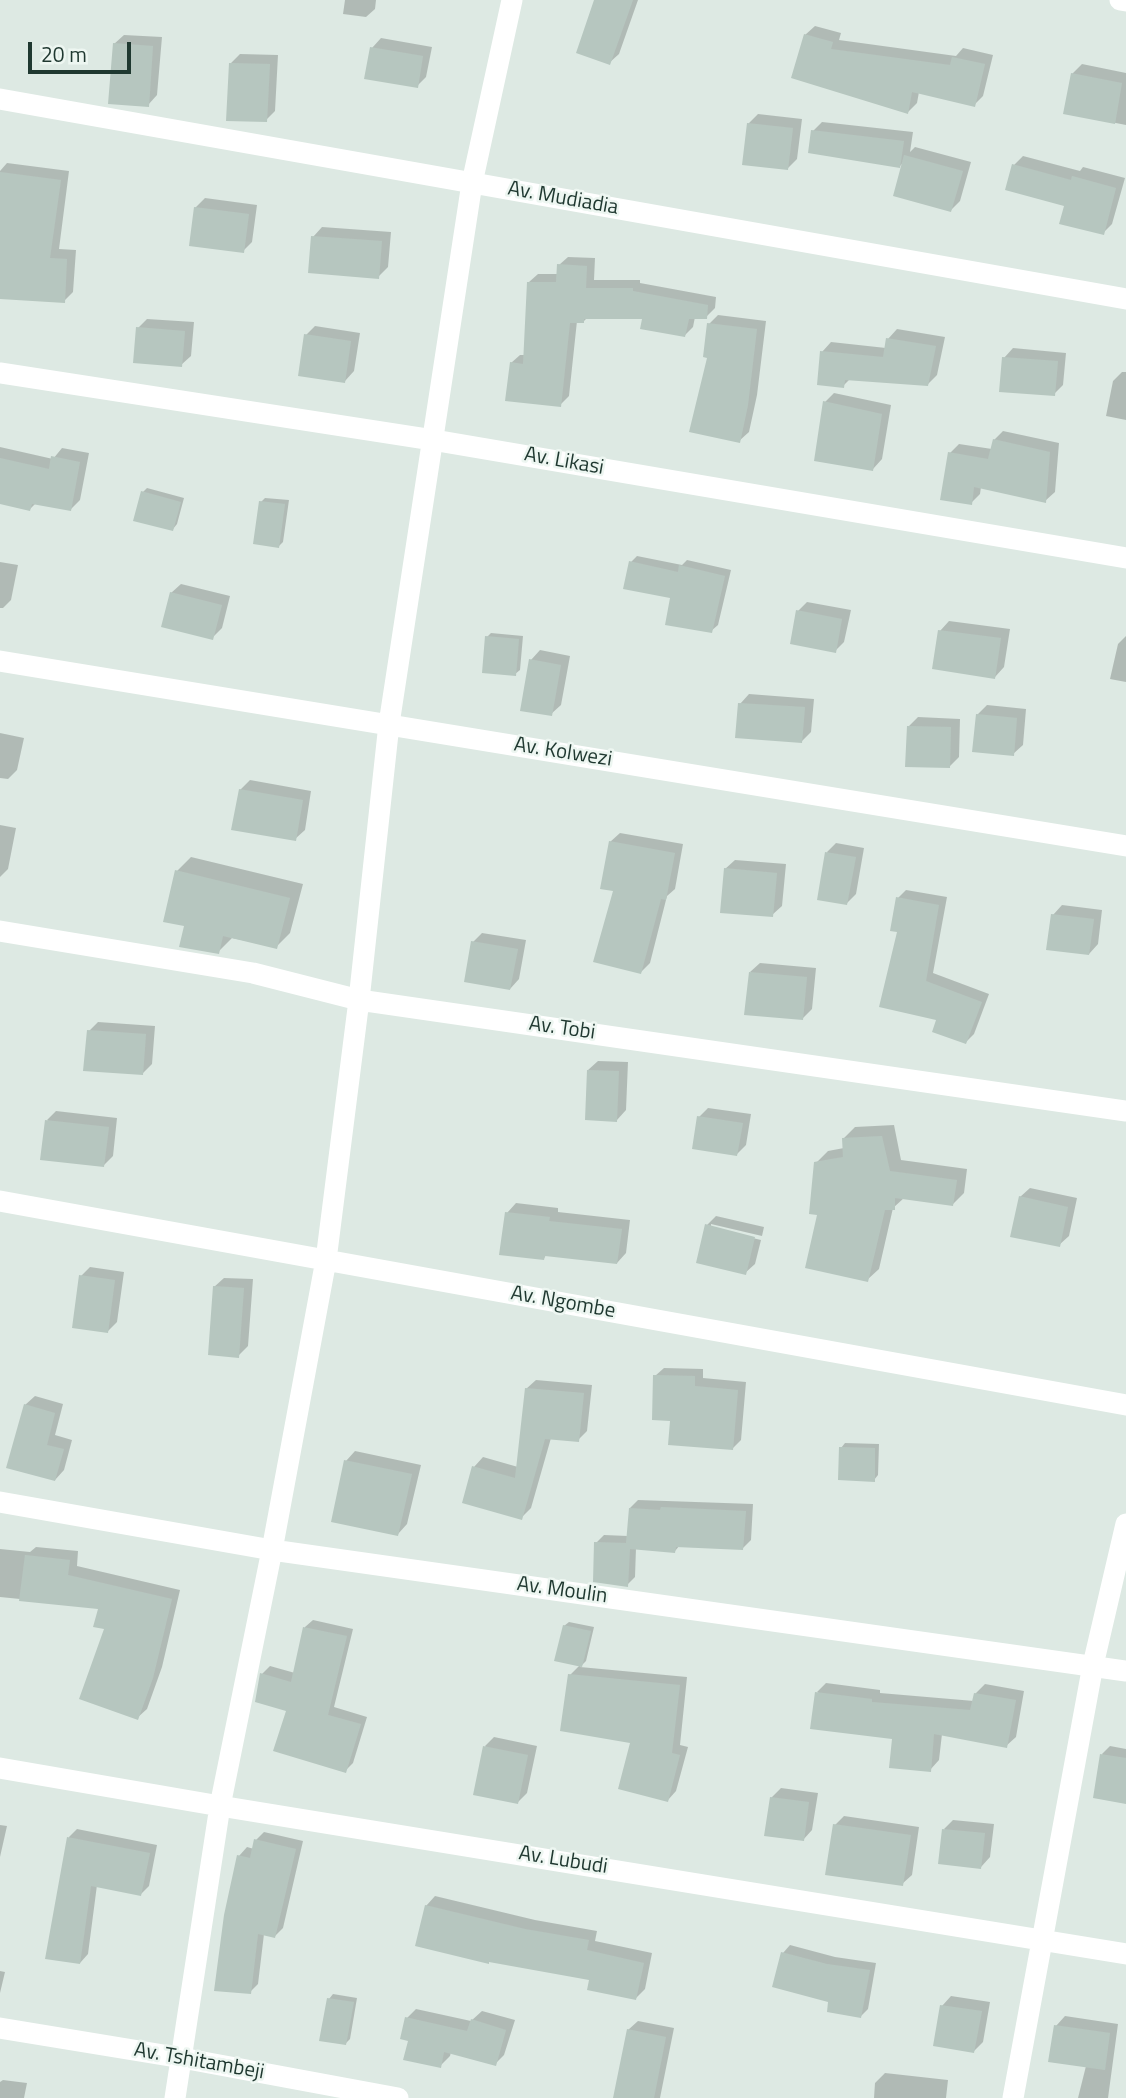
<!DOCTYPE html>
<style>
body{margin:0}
#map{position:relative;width:1126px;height:2098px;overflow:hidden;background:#dde9e3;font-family:"Titillium Web",sans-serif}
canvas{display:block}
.scale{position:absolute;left:28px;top:42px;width:103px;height:32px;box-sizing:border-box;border:4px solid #1f3830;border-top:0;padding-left:9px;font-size:21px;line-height:24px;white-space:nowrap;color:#1f3830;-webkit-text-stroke:5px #edf6f1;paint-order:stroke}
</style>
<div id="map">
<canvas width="1126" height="2098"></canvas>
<div class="scale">20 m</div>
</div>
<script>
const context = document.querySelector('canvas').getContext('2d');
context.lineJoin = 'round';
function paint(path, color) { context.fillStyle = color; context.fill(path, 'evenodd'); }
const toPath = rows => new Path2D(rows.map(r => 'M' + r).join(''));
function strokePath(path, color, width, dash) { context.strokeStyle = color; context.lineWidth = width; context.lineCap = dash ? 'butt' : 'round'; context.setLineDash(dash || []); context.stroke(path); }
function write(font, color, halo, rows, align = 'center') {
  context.font = font + ' "Titillium Web",sans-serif'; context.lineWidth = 5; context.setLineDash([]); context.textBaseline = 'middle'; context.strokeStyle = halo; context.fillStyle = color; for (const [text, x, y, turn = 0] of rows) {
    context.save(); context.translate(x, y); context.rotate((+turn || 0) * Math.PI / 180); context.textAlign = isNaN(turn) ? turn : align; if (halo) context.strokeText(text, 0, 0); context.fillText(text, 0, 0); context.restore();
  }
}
const shadow = toPath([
 [345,0,376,0,375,9,366,17,343,14],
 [596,0,638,0,619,54,609,63],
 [815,26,841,33,839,40,956,56,963,48,993,55,983,96,974,105,919,92,917,103,908,112,805,35],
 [124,35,162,37,157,95,148,105,114,44],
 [381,38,432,47,426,77,417,86,372,48],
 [240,54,278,55,275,111,266,120,230,64],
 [1082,64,1126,73,1126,125,1065,113,1072,74],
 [758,114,802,119,797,159,788,168,748,124],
 [822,122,913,132,910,152,915,147,971,162,960,201,951,210,904,162,900,166,813,131],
 [1023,156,1080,171,1083,167,1125,178,1112,224,1103,233,1014,165],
 [7,163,69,171,59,249,76,250,73,292,64,301,0,298,0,171],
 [205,198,257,205,252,242,243,251,195,208],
 [322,227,391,232,388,267,378,277,313,237],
 [568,257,595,258,594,280,640,280,640,283,716,297,715,308,706,317,695,317,693,327,684,336,644,317,587,318,583,322,577,321,569,396,560,405,511,363,520,355,525,355,529,282,538,274,559,274,559,265],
 [718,315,766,321,757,395,749,432,739,441,709,356,709,324],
 [147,319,194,322,191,356,181,365,138,328],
 [315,326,360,333,354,371,345,381,306,335],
 [897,329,945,337,937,375,928,384,851,378,843,386,822,352,831,342,886,348,888,339],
 [1013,348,1066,353,1063,385,1054,394,1004,358],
 [1122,372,1126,372,1126,420,1106,416,1113,381],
 [834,393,891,405,882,459,873,469,825,402],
 [1003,431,1059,443,1055,492,1045,501,981,487,980,494,971,503,950,453,959,444,992,449,994,440],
 [0,447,53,459,62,448,89,453,80,500,71,509,36,503,30,509,0,502],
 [147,488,184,498,177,524,173,529,143,492],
 [265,498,289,500,283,542,279,546,261,502],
 [637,556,682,565,687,560,731,570,718,625,711,631,631,562],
 [0,562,18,565,11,600,3,608,0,608],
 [181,584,230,596,222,628,212,638,171,593],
 [807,602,851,610,844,642,835,651,798,611],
 [949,621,1010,629,1004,667,995,677,940,631],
 [491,633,523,636,520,670,515,674,487,637],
 [1126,636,1126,682,1110,679,1118,644],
 [540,650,570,656,561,705,551,714,531,660],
 [749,694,814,699,811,732,802,741,740,704],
 [987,705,1026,709,1023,745,1013,754,977,715],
 [918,717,960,719,959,757,950,766,908,727],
 [0,733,24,738,17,770,8,779,0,778],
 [250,780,311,791,305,830,295,839,240,790],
 [0,825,16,828,8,869,0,877],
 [620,833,683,844,675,889,667,896,650,963,641,972,615,889,610,842],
 [836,843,864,848,856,894,847,903,827,852],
 [191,857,303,884,290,933,276,947,232,938,218,952,186,925,177,871],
 [735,860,786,864,782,906,772,915,725,869],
 [906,890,947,897,933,973,989,994,974,1034,966,1042,938,1018,899,931,898,898],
 [1062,905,1102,910,1098,944,1089,954,1053,915],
 [482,933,526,940,519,979,510,989,473,942],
 [760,963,816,968,812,1009,803,1018,750,972],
 [98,1022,155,1026,152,1064,142,1074,89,1031],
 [598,1061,628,1062,626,1110,617,1120,588,1070],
 [708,1108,751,1114,746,1145,736,1155,699,1117],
 [56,1111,117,1118,113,1156,104,1165,47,1120],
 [894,1125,901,1160,967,1169,964,1193,953,1204,904,1198,893,1208,879,1269,867,1280,819,1214,816,1163,828,1151,844,1148,844,1138,855,1127],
 [1030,1188,1077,1198,1069,1236,1059,1245,1020,1197],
 [516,1203,558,1208,558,1212,630,1220,626,1253,617,1263,547,1254,544,1258,507,1213],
 [716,1216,764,1227,762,1236,711,1224,711,1228,761,1240,755,1264,745,1273,707,1225],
 [90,1267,124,1272,117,1322,108,1331,81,1276],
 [224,1278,253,1279,248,1346,238,1356,214,1287],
 [664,1368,703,1369,703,1378,746,1382,741,1440,732,1449,672,1419,655,1376],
 [536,1380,592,1385,587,1431,578,1440,551,1438,531,1508,521,1518,474,1467,483,1457,518,1467,526,1389],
 [35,1396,63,1404,55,1435,72,1440,64,1470,55,1480,25,1405],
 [845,1443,879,1444,878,1475,874,1480,841,1448],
 [355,1451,421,1465,407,1524,398,1534,346,1461],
 [638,1500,753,1504,751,1540,743,1548,680,1545,675,1551,636,1548,635,1577,627,1585,596,1543,604,1535,628,1536,630,1508],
 [36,1547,78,1551,77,1566,180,1590,162,1667,147,1709,137,1718,100,1607,0,1597,0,1549,30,1552],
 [313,1620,353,1629,334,1707,367,1717,353,1763,345,1771,289,1710,262,1674,270,1666,295,1673,305,1627],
 [569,1622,594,1627,586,1661,580,1667,687,1677,680,1745,688,1747,676,1791,668,1800,632,1741,570,1675,580,1665,564,1626],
 [826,1683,880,1690,880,1693,974,1701,975,1694,985,1684,1024,1691,1016,1737,1006,1746,942,1734,939,1760,930,1770,894,1738,817,1692],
 [494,1737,537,1746,527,1793,518,1802,485,1746],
 [1110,1746,1126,1749,1126,1802,1102,1754],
 [781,1788,818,1793,812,1830,803,1840,771,1798],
 [844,1816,919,1827,912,1875,902,1884,835,1825],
 [953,1820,994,1824,990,1857,981,1867,944,1829],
 [0,1825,7,1826,0,1857],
 [77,1829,157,1845,149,1886,141,1894,97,1885,88,1954,80,1963,69,1837],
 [264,1832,303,1841,283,1928,275,1936,264,1934,258,1984,250,1992,239,1856,247,1847,254,1849,256,1840],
 [435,1896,535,1920,597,1931,595,1941,652,1953,645,1989,636,1998,426,1906],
 [790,1945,835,1957,876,1963,868,2009,861,2016,829,2000,783,1953],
 [0,1971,5,1972,0,1993],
 [333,1994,357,1998,350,2039,345,2044,329,1999],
 [951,1996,990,2002,983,2042,974,2051,942,2006],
 [416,2009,471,2021,482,2011,515,2020,504,2055,495,2064,451,2052,450,2056,440,2066,410,2040,407,2018],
 [1065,2016,1118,2024,1108,2098,1078,2098,1086,2066,1056,2026],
 [638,2021,674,2028,660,2098,615,2098,628,2030],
 [885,2073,948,2080,946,2098,874,2098,875,2083],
 [3,2080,27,2083,24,2098,0,2098,0,2082]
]);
const building = toPath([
 [594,0,633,0,610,65,576,53],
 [804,34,833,42,831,49,950,65,952,57,985,64,975,107,912,92,908,114,791,78],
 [113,43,153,46,149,107,108,104],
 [370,47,423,56,418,88,364,79],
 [229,63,270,64,267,122,226,121],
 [1071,73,1122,83,1115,124,1063,114],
 [747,123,793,128,788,170,742,165],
 [811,130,904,141,900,168,808,153],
 [904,155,963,171,951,212,893,196],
 [1012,164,1071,180,1072,176,1116,188,1104,235,1059,224,1064,206,1005,190],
 [0,172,61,180,50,258,67,259,65,303,0,299],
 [194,207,249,214,244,253,189,246],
 [311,236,382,241,379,279,308,273],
 [557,264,587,266,586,288,633,288,633,291,708,305,707,319,689,319,685,337,640,329,642,319,584,319,584,323,570,323,561,407,505,401,510,362,523,364,527,282,556,282],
 [707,323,757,329,748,405,740,443,689,432,707,358,703,357],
 [136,327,185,331,182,367,133,363],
 [304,334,351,341,345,383,298,376],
 [886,338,936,346,928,386,845,380,844,388,817,385,820,351,883,357],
 [1002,357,1058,361,1055,396,999,392],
 [823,401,882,414,873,471,814,461],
 [993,439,1050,452,1046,503,974,487,972,505,940,500,948,452,988,459],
 [51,456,80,462,71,511,32,504,30,511,0,504,0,458,49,469],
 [141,491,181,502,173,531,133,521],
 [259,501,285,504,279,548,253,544],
 [629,561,678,572,679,565,725,576,712,633,665,625,670,598,623,589],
 [170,592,222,605,213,640,161,627],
 [796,610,842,619,836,653,790,644],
 [938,630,1001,638,995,679,932,669],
 [485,636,519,639,516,676,482,673],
 [529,659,561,665,552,716,520,711],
 [738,703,805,707,802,743,735,738],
 [976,714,1017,718,1014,756,972,752],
 [907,726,951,727,950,768,905,767],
 [239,789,303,800,296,841,231,830],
 [609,841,675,853,666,900,661,899,641,974,593,962,613,891,600,889],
 [825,852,856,857,847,905,817,900],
 [724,868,777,873,773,917,720,913],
 [175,870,290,898,277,949,223,936,219,954,179,947,184,926,163,922],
 [896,897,939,905,926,981,982,1002,966,1044,932,1032,936,1020,879,1007,897,932,890,931],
 [1051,914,1094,919,1089,955,1046,950],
 [471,941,518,949,510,990,464,982],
 [749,972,807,977,803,1020,744,1015],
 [87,1030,146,1034,143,1075,83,1071],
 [587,1070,619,1071,617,1122,585,1120],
 [697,1116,743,1123,737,1156,692,1149],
 [45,1120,109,1127,104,1167,40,1160],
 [882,1136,890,1171,957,1180,953,1206,895,1198,895,1210,885,1210,868,1282,805,1268,817,1215,809,1214,814,1162,843,1157,842,1138],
 [1019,1196,1068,1207,1060,1247,1010,1237],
 [505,1212,550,1217,549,1221,622,1229,617,1264,545,1256,544,1260,499,1255],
 [705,1224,755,1237,746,1275,696,1263],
 [79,1275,115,1280,108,1333,72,1328],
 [213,1286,244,1288,239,1358,208,1355],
 [653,1375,695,1376,695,1386,738,1390,733,1450,668,1445,670,1421,652,1420],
 [525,1388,584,1393,579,1442,545,1439,522,1520,462,1503,472,1466,515,1478],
 [24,1404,55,1413,47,1445,64,1449,55,1481,6,1468],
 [839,1447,875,1448,875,1482,838,1480],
 [344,1460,412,1474,398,1536,331,1522],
 [661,1507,746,1511,743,1550,676,1547,675,1553,630,1549,628,1587,593,1582,594,1542,626,1543,629,1508,660,1510],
 [25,1555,70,1560,68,1575,172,1599,153,1678,138,1720,79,1699,104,1629,93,1627,98,1609,19,1601],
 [563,1625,591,1631,582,1667,554,1661],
 [303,1627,347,1636,328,1715,361,1724,346,1773,273,1751,286,1711,255,1702,260,1673,291,1682],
 [568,1674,680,1685,672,1753,680,1755,668,1802,618,1789,630,1743,560,1731],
 [815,1692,872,1699,872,1702,970,1710,974,1693,1016,1700,1007,1748,934,1734,931,1772,889,1768,892,1739,810,1729],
 [483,1746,528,1755,518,1804,473,1795],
 [1100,1754,1126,1758,1126,1804,1093,1798],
 [770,1797,809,1802,804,1841,764,1836],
 [833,1824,911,1835,903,1886,825,1875],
 [942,1829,985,1833,981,1869,938,1864],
 [67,1837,150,1853,141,1896,91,1886,80,1964,45,1959],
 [254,1839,296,1849,275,1938,258,1934,251,1994,214,1991,224,1915,237,1855,250,1858],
 [425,1905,525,1929,589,1940,587,1950,644,1963,636,2000,587,1990,589,1980,489,1962,489,1964,415,1946],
 [781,1952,827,1964,870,1970,861,2018,827,2012,828,2002,772,1987],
 [327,1998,354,2002,346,2045,319,2041],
 [940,2005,982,2011,974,2053,933,2046],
 [405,2017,467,2031,471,2019,506,2030,496,2066,444,2052,441,2068,403,2060,408,2041,400,2039],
 [1054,2025,1110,2033,1105,2070,1048,2062],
 [627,2029,666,2037,654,2098,613,2098]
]);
const minor = toPath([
 [1120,0,1126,1],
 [0,99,1126,299],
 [0,373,433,440,1126,558],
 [0,661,1126,846],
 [0,931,253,973,359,1000,1126,1111],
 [0,1201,1126,1405],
 [0,1502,272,1550,1126,1671],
 [0,1768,220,1806,1126,1954],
 [0,2028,182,2058,398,2098],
 [175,2098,220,1806,272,1550,326,1260,359,1000,389,724,472,183,512,0],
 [1013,2098,1093,1665,1126,1524]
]);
const streetNames = [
 ["Av. Mudiadia",563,199,10],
 ["Av. Likasi",564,462,10],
 ["Av. Kolwezi",563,753,9],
 ["Av. Tobi",562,1029,8],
 ["Av. Ngombe",563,1303,10],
 ["Av. Moulin",562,1591,8],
 ["Av. Lubudi",563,1861,9],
 ["Av. Tshitambeji",199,2062,10]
];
paint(shadow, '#0003');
paint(building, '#b6c6bf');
strokePath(minor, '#fff', 21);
write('21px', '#1f3830', '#edf6f1', streetNames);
</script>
